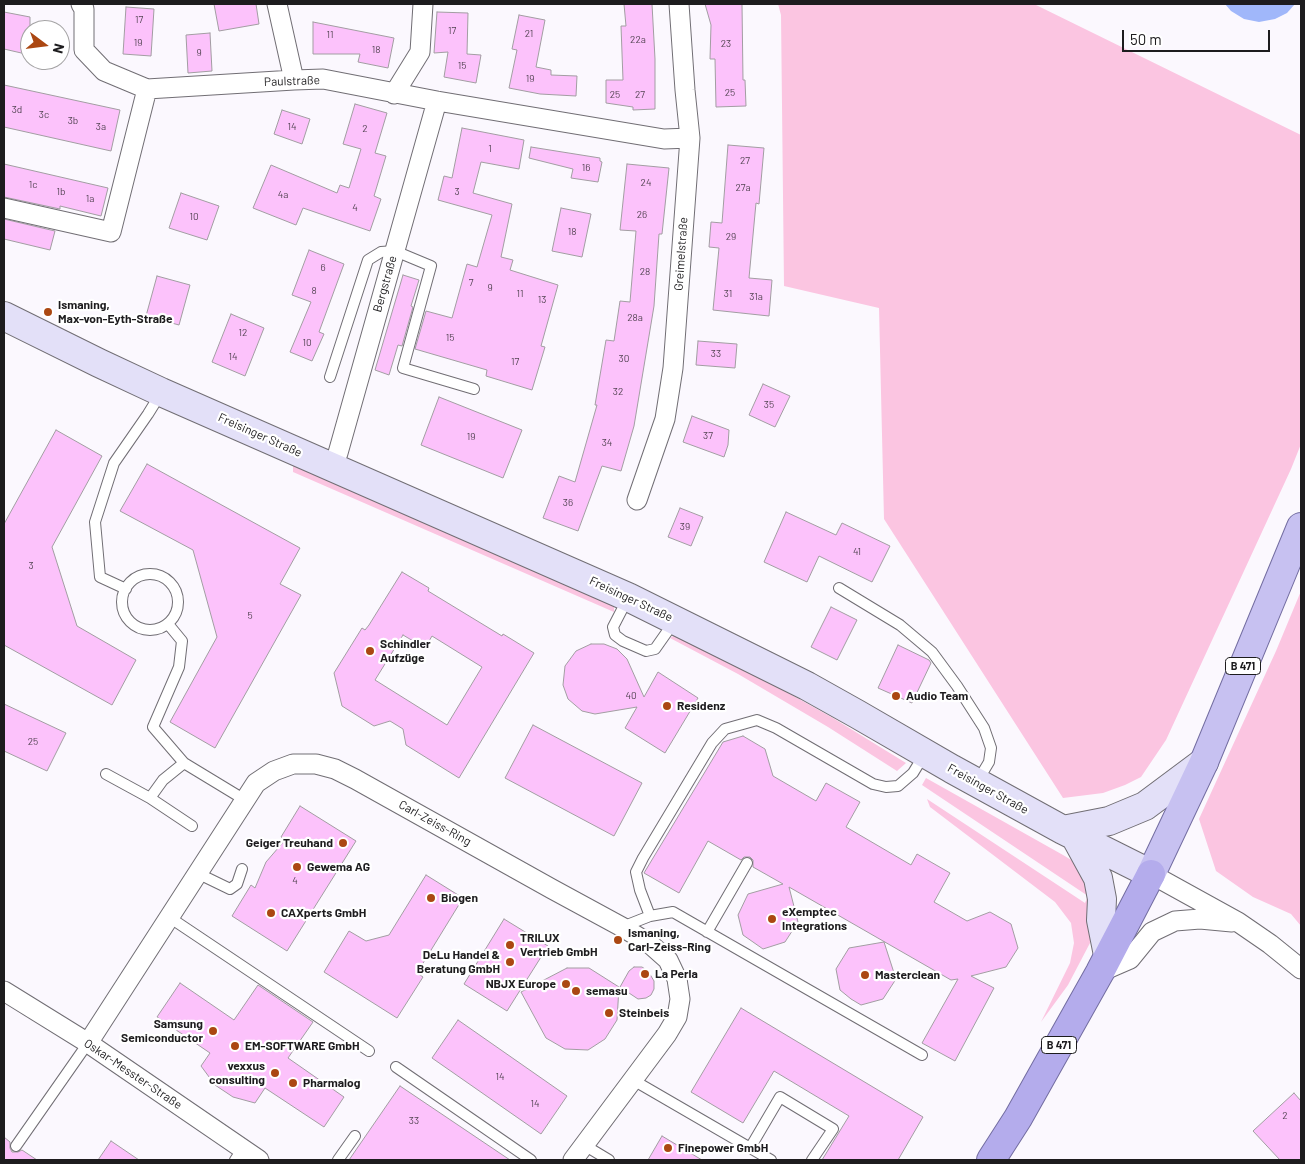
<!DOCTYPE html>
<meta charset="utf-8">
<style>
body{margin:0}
#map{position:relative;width:1305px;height:1164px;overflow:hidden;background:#fbf8fe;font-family:Barlow,sans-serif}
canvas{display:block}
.frame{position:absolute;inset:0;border:5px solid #1d1c1e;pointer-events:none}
.north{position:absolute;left:20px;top:20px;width:50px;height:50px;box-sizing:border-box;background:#fff;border:1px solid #a5a4a5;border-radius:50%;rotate:105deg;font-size:14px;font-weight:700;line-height:20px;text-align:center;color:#1d1c1e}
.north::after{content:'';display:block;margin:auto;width:18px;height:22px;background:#ab4712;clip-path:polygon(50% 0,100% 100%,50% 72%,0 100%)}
.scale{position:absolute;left:1122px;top:30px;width:148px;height:22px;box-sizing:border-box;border:2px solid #1d1c1e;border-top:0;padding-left:6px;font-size:15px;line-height:18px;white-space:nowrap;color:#1d1c1e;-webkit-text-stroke:4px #fff;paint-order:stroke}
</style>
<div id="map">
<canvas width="1305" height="1164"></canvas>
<div class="frame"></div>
<div class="north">N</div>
<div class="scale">50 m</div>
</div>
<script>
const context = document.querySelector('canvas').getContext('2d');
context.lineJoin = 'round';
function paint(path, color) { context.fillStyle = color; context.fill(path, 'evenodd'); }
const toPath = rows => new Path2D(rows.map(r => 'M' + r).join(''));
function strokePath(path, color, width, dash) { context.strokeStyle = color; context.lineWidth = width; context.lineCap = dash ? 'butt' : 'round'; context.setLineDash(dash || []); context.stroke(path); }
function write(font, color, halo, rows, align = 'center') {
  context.font = font + ' Barlow,sans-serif'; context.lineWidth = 4.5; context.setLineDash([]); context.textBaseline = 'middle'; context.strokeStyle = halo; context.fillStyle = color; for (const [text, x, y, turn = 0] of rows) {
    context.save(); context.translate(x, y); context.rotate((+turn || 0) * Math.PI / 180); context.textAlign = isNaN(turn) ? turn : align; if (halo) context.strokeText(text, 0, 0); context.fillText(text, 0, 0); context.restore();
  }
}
const green = toPath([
 [778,4,1034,4,1301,135,1301,444,1291,469,1166,740,1141,777,1125,785,1103,793,1063,798,884,519,879,308,784,286,781,15],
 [293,463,614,602,614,612,293,472],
 [1301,591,1301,926,1291,914,1253,897,1216,871,1199,819,1276,651],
 [678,633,742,667,833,718,906,763,897,771,828,727,738,674,670,638],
 [926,778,1063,855,1078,864,1088,873,1096,927,1090,943,1068,985,1041,1022,1070,963,1074,943,1071,923,1055,902,930,807,927,799,1085,903,1088,896,922,785]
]);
const water = toPath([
 [1225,4,1295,4,1287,13,1275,19,1259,22,1244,19,1231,11]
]);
const building = toPath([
 [214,4,256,4,259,24,219,31,214,4],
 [624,4,652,4,655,59,655,109,633,110,633,107,606,103,606,80,623,80,621,26,626,26,624,4],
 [705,4,742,4,743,80,745,80,746,106,716,107,715,59,710,59,711,25,705,4],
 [126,7,154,9,151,56,123,54,126,7],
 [4,12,30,17,30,55,4,49,4,12],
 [437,12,468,13,467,54,481,55,476,83,444,77,448,52,434,53,437,12],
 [519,15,545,20,536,67,551,70,551,75,577,76,576,96,540,94,509,88,517,50,512,49,519,15],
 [313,22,394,38,388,68,358,62,360,54,313,54,313,22],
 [210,33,212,71,188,73,186,35,210,33],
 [4,85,120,110,111,151,4,127,4,85],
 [355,104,387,113,375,153,386,156,374,196,381,199,370,231,303,208,296,225,253,208,271,165,337,193,340,185,349,188,361,149,343,144,355,104],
 [282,110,310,119,302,144,274,134,282,110],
 [462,128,524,140,519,169,481,162,473,193,512,204,501,257,513,260,510,270,558,285,541,346,545,347,532,390,486,376,487,370,415,349,426,311,452,318,467,264,477,267,492,215,438,200,444,176,452,178,462,128],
 [728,145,764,148,759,204,756,203,749,278,772,280,769,316,713,310,719,248,709,247,711,222,722,223,728,145],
 [531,147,600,158,600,161,602,162,598,182,571,178,573,169,529,158,531,147],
 [4,164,108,188,101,216,60,206,60,209,4,197,4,164],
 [627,164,669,168,662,234,659,234,654,306,634,426,621,471,602,466,578,531,543,518,559,476,575,482,597,405,595,405,606,340,614,341,620,301,630,302,636,231,620,230,627,164],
 [181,193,219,206,207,240,169,228,181,193],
 [561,208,591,214,582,257,552,251,561,208],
 [4,219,55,231,50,250,4,239,4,219],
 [309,250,344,264,319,332,324,334,312,361,290,352,311,302,292,295,309,250],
 [403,275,419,280,411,306,413,307,402,346,398,345,389,375,375,370,403,275],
 [157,276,190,285,179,325,146,316,157,276],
 [231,314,264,328,245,376,212,362,231,314],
 [698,341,737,344,735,368,696,365,698,341],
 [763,384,790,396,775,427,749,415,763,384],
 [439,397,522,430,503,478,421,445,439,397],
 [692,416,729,430,728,445,724,457,683,442,692,416],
 [56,430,102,456,52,547,77,626,136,660,112,705,4,645,4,524,56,430],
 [147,464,300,548,280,584,301,595,215,748,170,722,217,637,193,550,120,511,147,464],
 [680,508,703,517,691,546,668,537,680,508],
 [786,512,836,535,842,523,890,546,872,582,819,556,807,582,764,562,786,512],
 [402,572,429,588,428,591,502,636,503,634,534,653,459,778,406,745,403,729,390,721,374,726,342,706,334,673,362,628,365,630,369,625,402,572],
 [403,635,425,648,432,636,482,667,447,725,375,680,403,635],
 [831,607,857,620,837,660,811,647,831,607],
 [591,644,604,644,617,649,627,659,644,697,658,672,698,698,665,753,625,728,637,707,595,714,582,711,568,699,563,685,565,666,576,651,591,644],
 [898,645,929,660,931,663,912,703,878,688,898,645],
 [4,704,66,733,47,771,4,751,4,704],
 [533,725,642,783,614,836,505,778,533,725],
 [743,736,765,749,773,776,816,801,826,783,860,802,846,827,911,865,917,854,950,873,934,902,967,921,990,912,1011,924,1018,948,1006,967,971,976,994,988,955,1061,922,1043,958,979,951,980,789,887,798,922,785,942,763,949,743,935,738,915,748,894,783,884,753,867,753,860,750,857,744,857,741,860,708,841,679,893,644,873,723,742,743,736],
 [300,806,356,841,287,951,232,916,251,885,255,888,266,862,285,840,281,837,300,806],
 [426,875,463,898,417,973,423,977,397,1018,324,972,349,931,366,941,389,935,426,875],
 [504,919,548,946,507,1011,464,984,504,919],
 [884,942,896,979,883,999,861,1005,851,999,840,990,836,969,849,948,884,942],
 [634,967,642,967,648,971,654,981,654,989,651,995,646,998,638,999,620,987,629,971,634,967],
 [567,968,589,968,619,987,617,1020,605,1039,588,1050,565,1049,546,1038,521,992,567,968],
 [180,983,234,1020,258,985,313,1022,288,1058,344,1097,324,1127,265,1088,255,1103,233,1097,215,1085,201,1066,210,1053,157,1017,180,983],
 [741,1008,923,1117,898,1160,822,1160,849,1116,774,1071,743,1123,691,1092,741,1008],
 [458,1020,567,1096,541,1134,432,1058,458,1020],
 [400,1086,510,1160,349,1160,400,1086],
 [1294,1093,1301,1101,1301,1160,1280,1160,1253,1131,1294,1093],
 [662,1136,702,1160,648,1160,662,1136],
 [4,1137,10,1142,10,1148,12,1152,18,1152,22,1150,37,1160,4,1160,4,1137],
 [111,1141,139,1160,98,1160,111,1141]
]);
const service = toPath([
 [330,377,368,260,381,252,395,251,431,266,403,368,474,389],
 '122 602a28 28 0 1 1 56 0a28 28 0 1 1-56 0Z',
 [839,588,900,625,932,652,957,686,984,728,991,748,989,762,977,782],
 [126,589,100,577,95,522,114,463,148,414,161,393],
 [628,598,613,627,615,635,623,641,646,651,655,649,674,622],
 [168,624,182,641,179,667,153,727,184,763,245,800],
 [184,763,163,780,150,798,192,826],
 [106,774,150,798],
 [197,873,230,889,237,884,242,869],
 [650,916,640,890,636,872,643,858,712,743,725,729,757,720,776,728,873,784,886,787,898,786,913,773,924,755],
 [169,917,369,1051],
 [622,927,650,916,673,912,922,1055],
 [707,932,747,863],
 [396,1067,531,1160],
 [633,1080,771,1160],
 [584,1145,609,1160],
 [16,1146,88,1043],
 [750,1148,780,1097,833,1129,812,1160],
 [235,1160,243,1148],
 [338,1160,355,1136]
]);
const minor = toPath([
 [81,4,84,9,84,50,104,71,147,89],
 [277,4,294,80],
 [394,94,420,52,423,4],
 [4,208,111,232,147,89,294,80,323,79,437,101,664,139,690,138],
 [332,467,338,453,437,101],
 [637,500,665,419,673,368,690,138,685,90,679,4],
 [1151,874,1238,922,1270,944,1301,969],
 [1100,972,1130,959,1152,932,1175,921,1200,919,1232,922],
 [4,991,88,1043,259,1160],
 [88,1043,256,783,274,771,293,764,316,764,335,769,355,779,552,889,622,927,650,944,668,960,677,979,680,999,677,1017,667,1034,573,1160]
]);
const secondary = toPath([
 [4,316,99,363,161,392,628,597,807,686,857,714,952,769,1063,830,1151,874],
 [1063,830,1109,821,1145,806,1204,762],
 [1075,836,1098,878,1102,899,1101,920,1108,955]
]);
const primary = toPath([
 [1151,874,1204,762,1301,527]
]);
const trunk = toPath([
 [991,1160,1018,1118,1100,972,1151,874]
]);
const markers = [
 [48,312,5,"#ab4712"],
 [370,651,5,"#ab4712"],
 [896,696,5,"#ab4712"],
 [667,706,5,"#ab4712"],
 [343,843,5,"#ab4712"],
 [297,867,5,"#ab4712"],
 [431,898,5,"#ab4712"],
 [271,913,5,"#ab4712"],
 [772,919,5,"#ab4712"],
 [618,940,5,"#ab4712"],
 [510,945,5,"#ab4712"],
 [510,962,5,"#ab4712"],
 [645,974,5,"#ab4712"],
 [865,975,5,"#ab4712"],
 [566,984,5,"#ab4712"],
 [576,991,5,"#ab4712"],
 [609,1013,5,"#ab4712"],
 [213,1031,5,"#ab4712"],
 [235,1046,5,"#ab4712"],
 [275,1073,5,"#ab4712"],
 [293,1083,5,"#ab4712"],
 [668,1148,5,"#ab4712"]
];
const numberNames = [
 ["17",139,20],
 ["17",452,31],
 ["21",529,34],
 ["11",330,35],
 ["22a",638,40],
 ["19",138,43],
 ["23",726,44],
 ["18",376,50],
 ["9",199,53],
 ["15",462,66],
 ["19",530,79],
 ["25",730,93],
 ["25",615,95],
 ["27",640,95],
 ["3d",17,110],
 ["3c",44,115],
 ["3b",73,121],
 ["3a",101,127],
 ["14",292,127],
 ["2",365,129],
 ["1",490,149],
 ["27",745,161],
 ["16",586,168],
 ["24",646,183],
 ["1c",33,185],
 ["27a",743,188],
 ["1b",61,192],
 ["3",457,192],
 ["4a",283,195],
 ["1a",90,199],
 ["4",355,208],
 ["26",642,215],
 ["10",194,217],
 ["18",572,232],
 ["29",731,237],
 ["6",323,268],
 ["28",645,272],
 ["7",471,283],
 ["9",490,288],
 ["8",314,291],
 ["11",520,294],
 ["31",728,294],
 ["31a",756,297],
 ["13",542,300],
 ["28a",635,318],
 ["12",243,333],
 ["15",450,338],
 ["10",307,343],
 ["33",716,354],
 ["14",233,357],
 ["30",624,359],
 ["17",515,362],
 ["32",618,392],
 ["35",769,405],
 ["37",708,436],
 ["19",471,437],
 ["34",607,443],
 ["36",568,503],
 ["39",685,527],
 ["41",857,552],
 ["3",31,566],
 ["5",250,616],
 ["40",631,696],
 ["25",33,742],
 ["4",295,881],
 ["14",500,1077],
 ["14",535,1104],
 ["2",1285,1116],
 ["33",414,1121]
];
const shields = [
 [1243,666,35],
 [1059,1045,35]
];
const shieldNames = [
 ["B 471",1243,666],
 ["B 471",1059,1045]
];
const streetNames = [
 ["Paulstraße",292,81,-2],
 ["Greimelstraße",681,254,-86],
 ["Bergstraße",385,284,-74],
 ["Freisinger Straße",260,435,24],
 ["Freisinger Straße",631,599,25],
 ["Freisinger Straße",988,789,29],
 ["Carl-Zeiss-Ring",435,823,29],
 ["Oskar-Messter-Straße",133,1074,34]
];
const poiNames = [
 ["Ismaning,",58,305],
 ["Max-von-Eyth-Straße",58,319],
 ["Schindler",380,644],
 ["Aufzüge",380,658],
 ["Audio Team",906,696],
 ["Residenz",677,706],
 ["Geiger Treuhand",333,843,"right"],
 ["Gewema AG",307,867],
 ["Biogen",441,898],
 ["eXemptec",782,912],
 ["Integrations",782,926],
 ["CAXperts GmbH",281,913],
 ["Ismaning,",628,933],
 ["Carl-Zeiss-Ring",628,947],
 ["TRILUX",520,938],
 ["Vertrieb GmbH",520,952],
 ["DeLu Handel &",500,955,"right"],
 ["Beratung GmbH",500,969,"right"],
 ["La Perla",655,974],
 ["Masterclean",875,975],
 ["NBJX Europe",556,984,"right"],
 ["semasu",586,991],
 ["Steinbeis",619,1013],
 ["Samsung",203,1024,"right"],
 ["Semiconductor",203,1038,"right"],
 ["EM-SOFTWARE GmbH",245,1046],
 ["vexxus",265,1066,"right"],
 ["consulting",265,1080,"right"],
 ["Pharmalog",303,1083],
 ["Finepower GmbH",678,1148]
];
paint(green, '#fbc5e1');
paint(water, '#a0b7fa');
paint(building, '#fcc2fb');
strokePath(building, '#a29da2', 1);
strokePath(service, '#716e74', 12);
strokePath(minor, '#716e74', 21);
strokePath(secondary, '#716e74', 30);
strokePath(primary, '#736da1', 30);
strokePath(trunk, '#736da1', 30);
strokePath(service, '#fff', 10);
strokePath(minor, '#fff', 19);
strokePath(secondary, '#e3e0f8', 28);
strokePath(primary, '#c7c1f1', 28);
strokePath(trunk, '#b4acec', 28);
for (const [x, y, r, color] of markers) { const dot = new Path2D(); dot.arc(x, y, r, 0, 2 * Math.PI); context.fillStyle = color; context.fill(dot); strokePath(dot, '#fff', 2); }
write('10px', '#554655', null, numberNames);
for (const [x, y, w] of shields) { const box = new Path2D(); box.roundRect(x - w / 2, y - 8.5, w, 17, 4); context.fillStyle = '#fff'; context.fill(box); strokePath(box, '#1d1c1e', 1); }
write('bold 11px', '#1d1c1e', null, shieldNames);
write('12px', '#1d1c1e', '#fff', streetNames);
write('bold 12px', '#1d1c1e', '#fff', poiNames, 'left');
</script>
